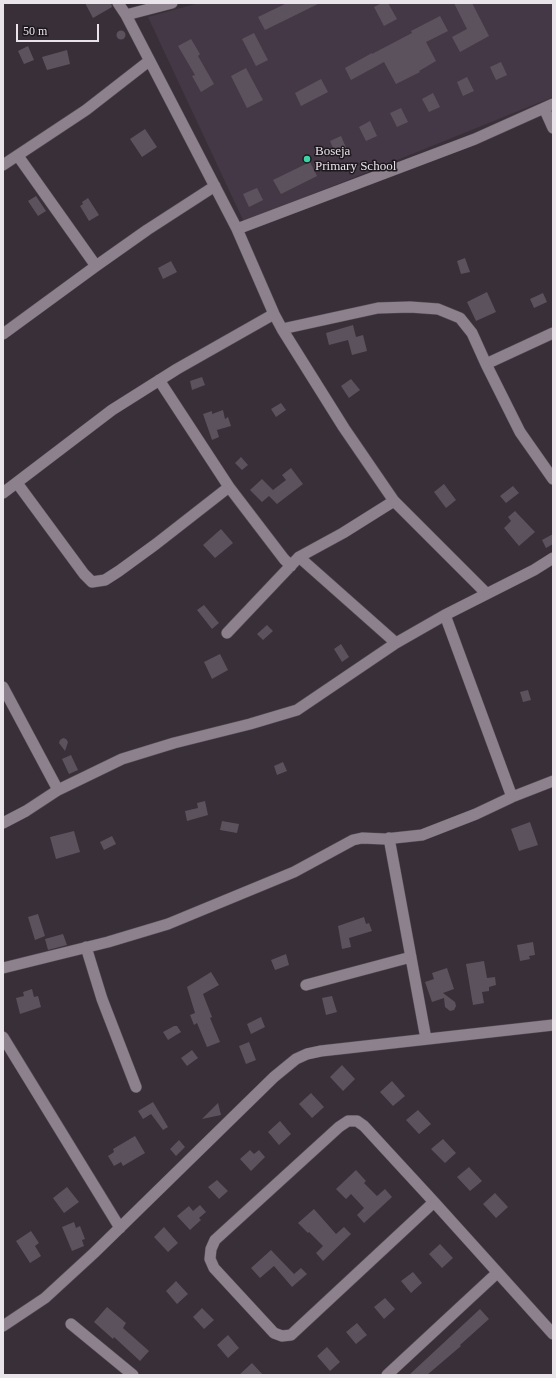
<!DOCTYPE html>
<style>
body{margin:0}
#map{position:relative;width:556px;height:1378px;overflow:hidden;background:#382f39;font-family:Georgia,serif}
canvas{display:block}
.frame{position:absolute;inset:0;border:4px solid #e9e3ea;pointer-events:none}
.scale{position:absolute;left:16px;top:24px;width:83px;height:18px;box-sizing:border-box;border:2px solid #e9e3ea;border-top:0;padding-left:5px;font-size:12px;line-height:14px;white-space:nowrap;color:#e9e3ea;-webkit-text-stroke:3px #1d181d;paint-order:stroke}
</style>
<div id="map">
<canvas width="556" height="1378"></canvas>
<div class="frame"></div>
<div class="scale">50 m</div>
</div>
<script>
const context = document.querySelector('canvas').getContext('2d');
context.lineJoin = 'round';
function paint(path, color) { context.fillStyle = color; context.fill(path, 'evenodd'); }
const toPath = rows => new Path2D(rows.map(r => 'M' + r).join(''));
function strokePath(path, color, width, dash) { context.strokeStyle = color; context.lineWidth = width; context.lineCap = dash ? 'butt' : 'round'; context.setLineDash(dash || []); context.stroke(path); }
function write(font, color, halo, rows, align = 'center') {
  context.font = font + ' Georgia,serif'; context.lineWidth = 3; context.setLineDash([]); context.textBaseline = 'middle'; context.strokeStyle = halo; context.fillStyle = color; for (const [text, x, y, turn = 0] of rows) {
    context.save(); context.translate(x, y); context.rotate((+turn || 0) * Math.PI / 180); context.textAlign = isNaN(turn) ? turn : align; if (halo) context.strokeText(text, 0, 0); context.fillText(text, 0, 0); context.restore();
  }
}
const built = toPath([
 [199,3,553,3,553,97,244,222,148,17]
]);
const building = toPath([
 [85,3,111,3,112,7,93,18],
 [287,3,320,3,265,30,258,17],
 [382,3,388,3,397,19,384,26,374,7],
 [454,3,472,3,489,36,460,52,452,37,467,29],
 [440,16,448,31,426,42,436,61,419,71,420,72,396,84,384,62,351,80,345,68,372,53,372,54,412,33,411,31],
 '116.5 35a4.5 4.5 0 1 1 9 0a4.5 4.5 0 1 1-9 0Z',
 [254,33,268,60,256,66,242,39],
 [191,39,200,54,198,56,214,84,201,92,192,76,195,75,178,46],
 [28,46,34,60,24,64,18,51],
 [67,50,70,64,47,70,42,57],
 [501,62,507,75,496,80,490,67],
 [246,68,263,100,247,108,231,76],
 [467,77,474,91,463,96,457,82],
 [321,79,328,92,301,106,295,93],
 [433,93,440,107,429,112,422,99],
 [401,108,408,122,397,127,390,113],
 [370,121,377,136,366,141,359,127],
 [145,129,157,147,142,157,130,139],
 [341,136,347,150,336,155,330,141],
 [310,162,317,176,281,194,273,180],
 [257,188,263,200,249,207,243,194],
 [36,196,46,211,38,216,28,201],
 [88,198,99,215,89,221,80,206,83,204,82,202],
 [465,258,470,272,461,274,457,261],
 [171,261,177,272,163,279,158,268],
 [487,292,496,312,476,321,467,302],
 [543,293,547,302,534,308,530,299],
 [353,325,356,337,363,335,367,351,352,355,348,340,329,345,326,333],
 [202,377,205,385,192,390,190,381],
 [351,379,360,390,349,398,341,386],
 [281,403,286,410,276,417,271,409],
 [223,410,225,419,228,417,231,426,217,430,216,427,219,437,212,440,203,414,212,411,212,414],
 [241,457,248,465,242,470,235,463],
 [291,468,303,484,277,504,269,496,262,502,250,490,262,479,273,490,286,480,282,475],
 [444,484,456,500,446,508,434,492],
 [513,486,519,493,506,503,500,496],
 [515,511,535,532,519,546,504,528,511,521,508,517],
 [221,529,233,543,215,558,203,545],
 [553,534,553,544,546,548,542,540],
 [204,605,219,623,212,629,197,610],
 [267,625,273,631,263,640,257,634],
 [341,644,349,657,342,662,334,649],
 [220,654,228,670,212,679,204,662],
 [528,690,531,700,523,702,520,692],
 [63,738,66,739,68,742,65,751,59,743,60,740],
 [71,755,78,770,69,774,62,759],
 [283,762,287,771,277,775,274,766],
 [205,801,208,815,187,821,185,811,198,808,197,803],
 [222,821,239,824,237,833,220,830],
 [530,822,538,845,519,851,511,829],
 [74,831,80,852,56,859,50,837],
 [112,836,116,844,104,850,100,842],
 [38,914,45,936,35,940,28,917],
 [364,917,366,924,369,923,372,931,349,938,351,947,342,949,338,926],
 [63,934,67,945,48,950,45,939],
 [533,942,535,955,529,956,530,959,520,961,517,945],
 [286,954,289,965,275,970,271,960],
 [484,961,487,978,495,977,496,985,489,987,489,991,482,992,484,1003,473,1005,466,964],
 [447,968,454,989,443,993,455,1002,456,1006,454,1010,450,1011,445,1007,444,998,432,1002,425,982,434,979,432,973],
 [211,972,219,985,203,994,212,1017,210,1018,220,1042,207,1047,197,1023,194,1025,190,1015,195,1013,187,987],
 [32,989,34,997,38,996,41,1007,20,1014,16,998,24,996,23,992],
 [332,996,337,1012,326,1015,322,998],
 [261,1017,265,1027,251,1034,247,1024],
 [174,1026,177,1026,181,1032,168,1040,163,1032],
 [249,1042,256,1060,246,1064,239,1046],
 [192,1050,198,1058,187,1066,181,1058],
 [342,1065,355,1079,343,1091,330,1077],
 [392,1081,405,1096,393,1106,380,1092],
 [311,1093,324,1107,312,1118,299,1104],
 [153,1102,168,1127,163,1130,151,1114,143,1119,138,1111],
 [218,1103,221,1115,202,1119],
 [418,1110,431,1124,419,1134,406,1120],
 [280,1121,291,1134,279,1145,268,1132],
 [135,1136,145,1153,123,1166,121,1162,114,1166,108,1156,114,1152,113,1149],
 [443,1139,456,1153,445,1163,431,1149],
 [179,1140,185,1147,176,1156,170,1149],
 [250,1150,254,1154,259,1150,265,1157,251,1171,240,1159],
 [469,1167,482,1181,470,1191,457,1177],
 [356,1170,366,1181,364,1183,377,1196,385,1189,392,1197,364,1223,357,1215,364,1208,351,1194,346,1199,336,1189],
 [217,1180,228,1191,219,1199,208,1187],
 [67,1187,79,1202,64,1213,53,1198],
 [495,1193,508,1207,496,1218,483,1204],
 [200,1205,206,1212,199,1218,201,1220,190,1230,177,1216,189,1206,193,1211],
 [314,1209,336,1234,344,1227,351,1234,323,1261,316,1253,323,1246,309,1232,308,1233,298,1223],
 [74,1222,76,1228,80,1226,85,1239,82,1240,84,1246,72,1251,62,1227],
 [164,1227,178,1243,168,1252,154,1237],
 [31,1231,39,1243,35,1246,41,1256,30,1263,16,1241],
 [440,1244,453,1258,442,1268,429,1254],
 [271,1250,294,1274,301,1268,307,1274,292,1287,274,1266,260,1278,251,1268],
 [413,1272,422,1283,411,1293,401,1281],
 [176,1281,188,1294,177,1304,166,1291],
 [385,1298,395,1309,384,1319,374,1307],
 [107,1307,126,1323,123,1328,149,1351,140,1361,114,1337,113,1339,94,1322],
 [202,1308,214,1320,204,1329,193,1317],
 [480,1309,489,1319,460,1345,461,1346,427,1375,409,1375],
 [357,1323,367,1335,356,1344,346,1332],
 [228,1335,239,1348,228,1358,217,1345],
 [327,1347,340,1362,330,1371,317,1356],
 [252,1363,263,1375,239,1375]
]);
const street = toPath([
 [118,3,126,15,237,229,274,314,282,329,344,428,394,501,486,593],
 [126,15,172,3],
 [544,108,553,128],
 [18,156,96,266],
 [3,165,86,110,149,61],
 [237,229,475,139,553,104],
 [282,329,378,308,410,307,438,309,460,318,472,333,486,364,520,432,553,479],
 [3,334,96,266,147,230,215,186],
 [486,364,553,333],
 [159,380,229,487],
 [17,483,84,574,92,582,105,580,119,571,156,544,229,487,284,559,291,566],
 [3,493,112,410,177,369,274,314],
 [299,557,396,643],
 [445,615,512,797],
 [227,633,299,557,343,533,394,501],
 [3,687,58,790],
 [3,823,26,811,58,790,122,759,174,743,250,724,297,710,396,643,445,615,534,570,553,558],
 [389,838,426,1039],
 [86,947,102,999,136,1087],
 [3,968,108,942,168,924,294,872,353,840,362,838,385,839,422,835,476,814,512,797,553,781],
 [306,985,411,957],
 [3,1037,120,1228],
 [434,1202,291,1335,282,1336,274,1333,214,1268,210,1259,211,1249,215,1240,339,1127,348,1121,357,1121,364,1126,434,1202,553,1334],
 [71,1324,133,1375],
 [3,1326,45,1298,94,1253,274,1077,296,1059,307,1054,321,1051,553,1025],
 [387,1375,497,1273]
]);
const markers = [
 [307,159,4,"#3cd4a4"]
];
const poiNames = [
 ["Boseja",315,152],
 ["Primary School",315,167]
];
paint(built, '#453846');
paint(building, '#5c525d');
strokePath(street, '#544c55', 12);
strokePath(street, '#8c818d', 11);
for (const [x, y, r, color] of markers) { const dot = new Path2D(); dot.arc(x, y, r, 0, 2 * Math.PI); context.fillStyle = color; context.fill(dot); strokePath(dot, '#1d181d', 1.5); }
write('13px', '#e9e3ea', '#1d181d', poiNames, 'left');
</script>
